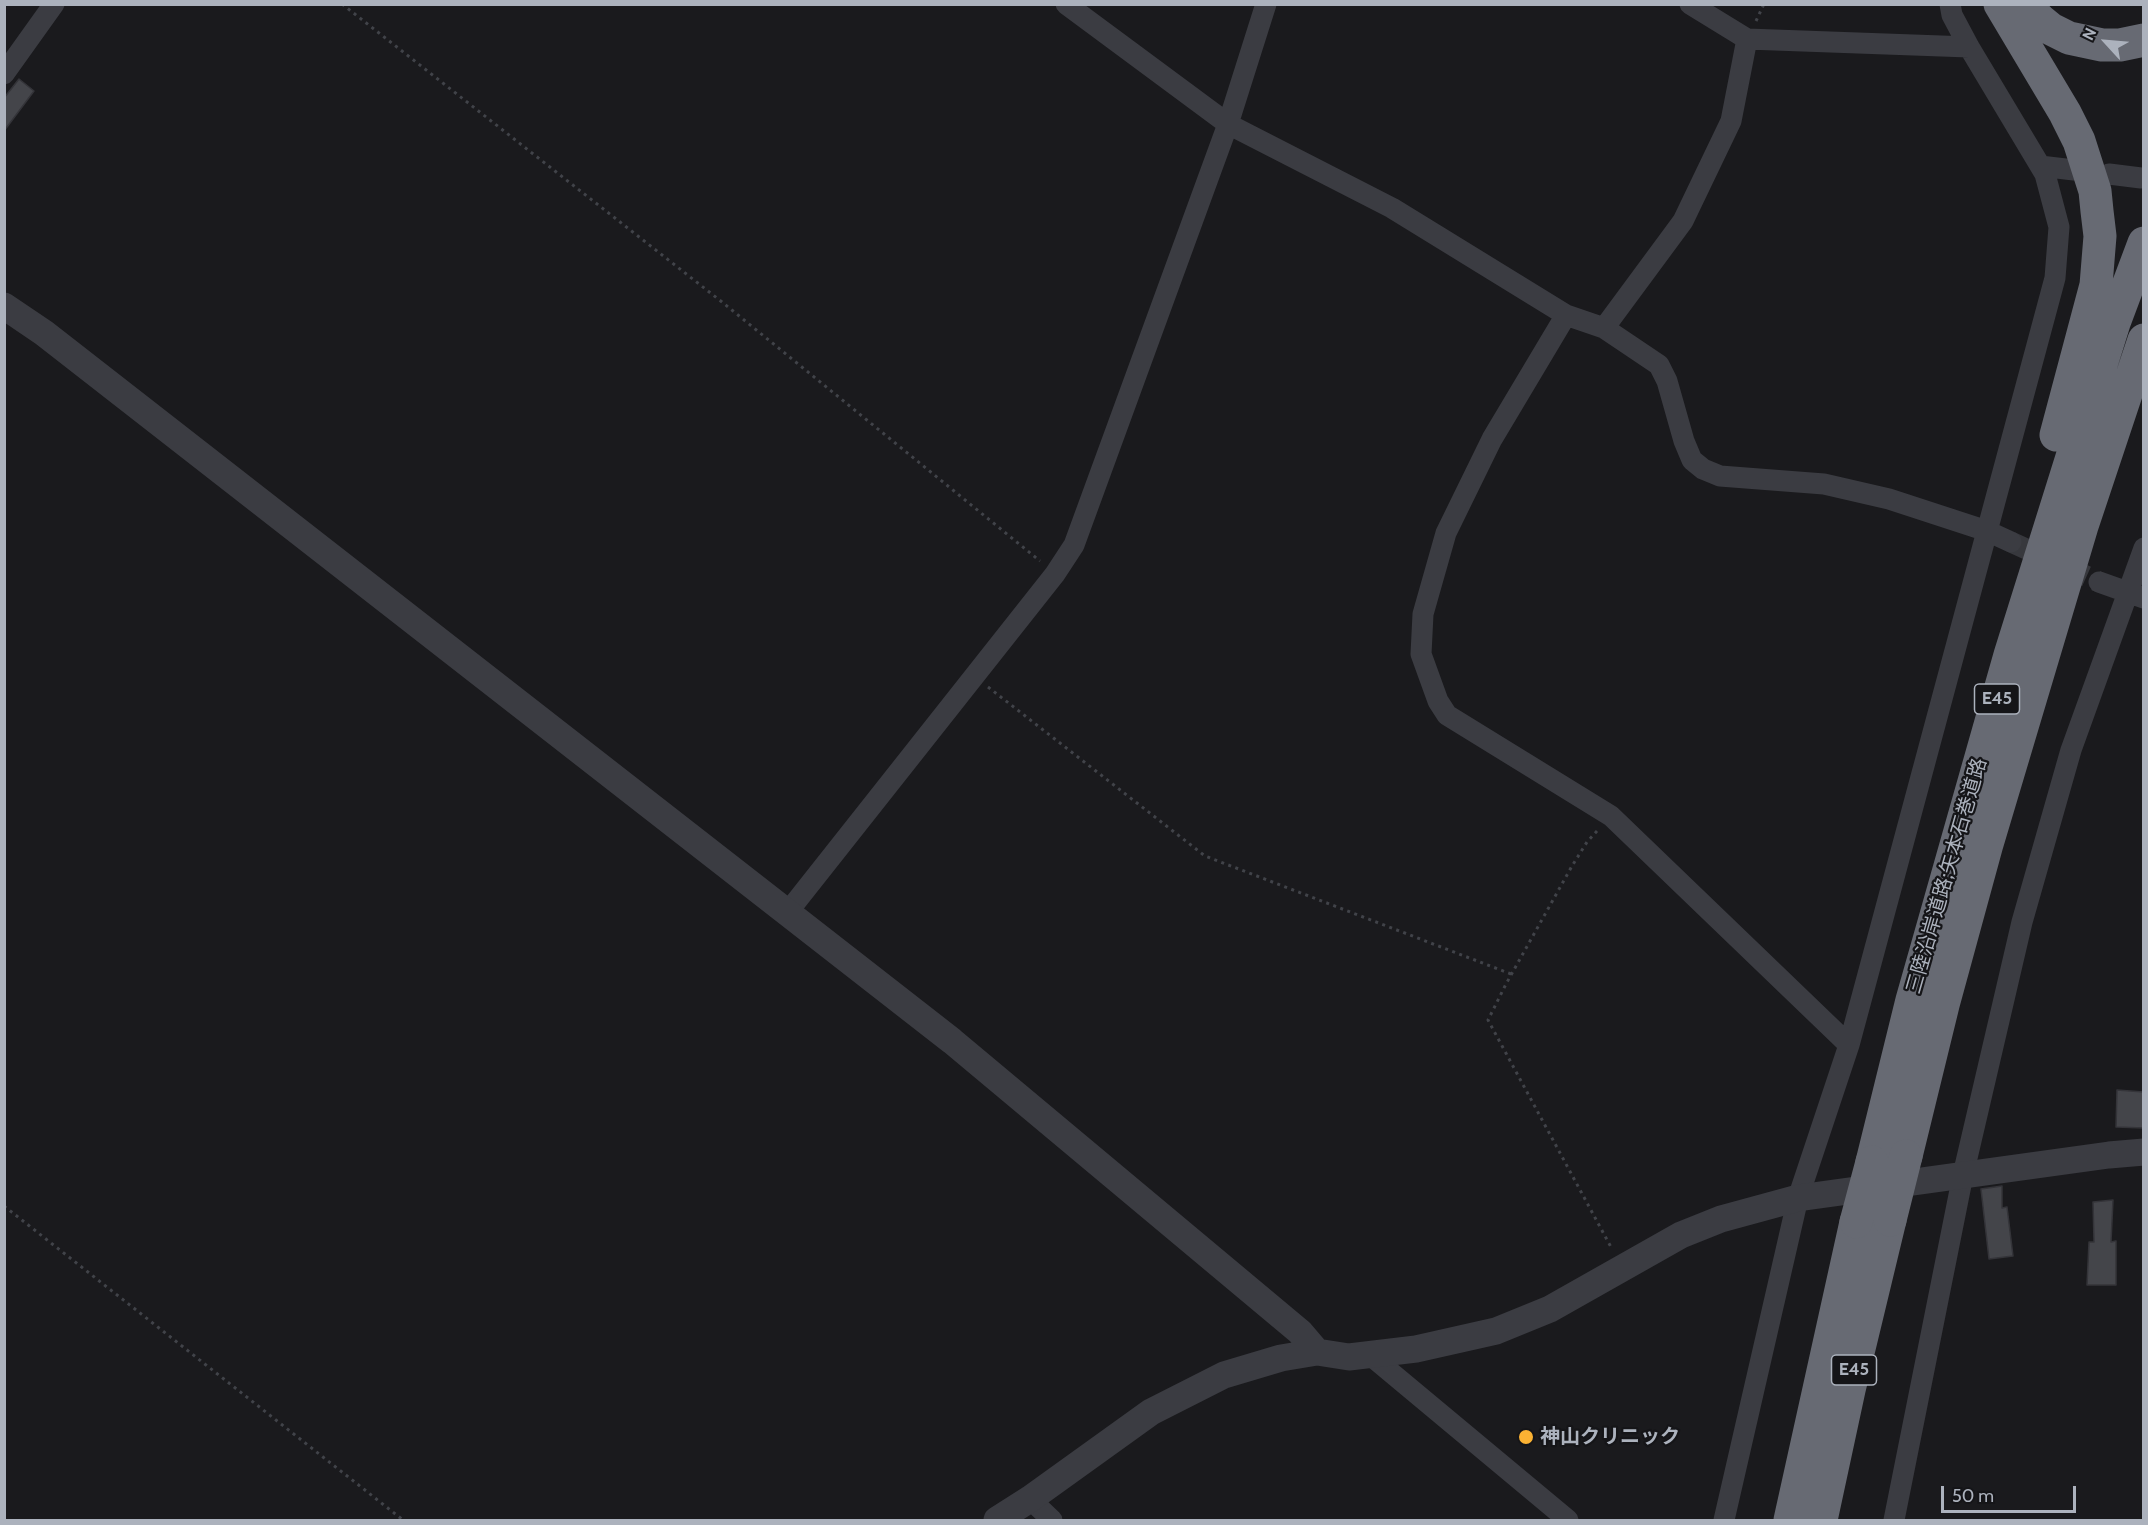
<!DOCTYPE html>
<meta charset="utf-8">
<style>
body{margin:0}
#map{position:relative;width:2148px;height:1525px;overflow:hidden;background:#1a1a1d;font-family:Cabin,sans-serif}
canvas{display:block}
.frame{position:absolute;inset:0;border:6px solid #acb2bd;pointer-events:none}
.north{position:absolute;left:2076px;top:12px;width:60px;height:60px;-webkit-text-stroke:4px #151518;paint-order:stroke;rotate:296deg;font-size:16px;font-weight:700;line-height:24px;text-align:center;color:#acb2bd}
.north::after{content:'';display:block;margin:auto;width:21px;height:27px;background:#acb2bd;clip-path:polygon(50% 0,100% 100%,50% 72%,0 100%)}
.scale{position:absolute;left:1941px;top:1486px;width:135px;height:27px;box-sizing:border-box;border:3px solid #acb2bd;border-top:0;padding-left:8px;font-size:18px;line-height:21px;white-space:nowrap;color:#acb2bd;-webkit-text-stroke:4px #151518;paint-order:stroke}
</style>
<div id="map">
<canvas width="2148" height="1525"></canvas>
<div class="frame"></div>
<div class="north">N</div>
<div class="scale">50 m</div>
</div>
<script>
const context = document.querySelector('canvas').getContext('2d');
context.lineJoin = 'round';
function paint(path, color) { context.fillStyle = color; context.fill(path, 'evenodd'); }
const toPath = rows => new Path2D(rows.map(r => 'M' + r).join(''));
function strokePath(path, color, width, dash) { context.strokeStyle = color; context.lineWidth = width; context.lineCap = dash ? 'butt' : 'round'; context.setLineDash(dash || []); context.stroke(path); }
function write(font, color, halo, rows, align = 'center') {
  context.font = font + ' Cabin,"Noto Sans JP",sans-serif'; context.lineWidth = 4.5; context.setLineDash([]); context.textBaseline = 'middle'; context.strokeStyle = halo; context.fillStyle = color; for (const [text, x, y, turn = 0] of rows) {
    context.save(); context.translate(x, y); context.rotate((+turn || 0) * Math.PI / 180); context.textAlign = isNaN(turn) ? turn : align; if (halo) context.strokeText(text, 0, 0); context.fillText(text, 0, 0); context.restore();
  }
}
const building = toPath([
 [19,79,34,91,4,131,4,98,19,79],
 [2117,1090,2144,1092,2144,1128,2116,1127,2117,1090],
 [2002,1186,2002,1208,2007,1207,2013,1256,1989,1259,1981,1189,2002,1186],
 [2113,1200,2111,1242,2116,1241,2116,1285,2087,1285,2089,1242,2094,1242,2093,1202,2113,1200]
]);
const minorTunnel = toPath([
 [2011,542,2099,582]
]);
const path = toPath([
 [342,4,722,302,1040,561],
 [1756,21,1764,4],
 [988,687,1205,856,1511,974],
 [1597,831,1587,842,1572,866,1506,984,1488,1020,1612,1249],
 [4,1206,403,1520]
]);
const minor = toPath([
 [1066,4,1228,124,1392,208,1566,315,1604,328],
 [1690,4,1747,39,1969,47],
 [1747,39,1731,121,1683,221,1604,328,1659,365,1667,381,1684,441,1692,460,1703,469,1720,476,1824,484,1889,499,1987,531,2011,542],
 [4,74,54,4],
 [2040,166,2074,170],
 [2109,174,2141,178],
 [1566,315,1492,439,1446,533,1423,614,1421,654,1438,701,1447,715,1611,816,1849,1045],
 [2099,582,2144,598],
 [787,913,1055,574,1074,545,1228,124,1266,4],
 [1370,1355,1568,1520],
 [1030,1499,1052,1520],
 [1724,1520,1798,1198,1849,1045,2055,278,2059,227,2045,174,1969,47,1952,15,1950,4],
 [1894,1520,1963,1175,2022,922,2071,750,2144,548]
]);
const tertiary = toPath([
 [4,306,44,333,952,1041,1300,1332,1317,1352],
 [997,1520,1030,1499,1151,1412,1224,1375,1281,1358,1317,1352,1349,1357,1416,1349,1496,1331,1550,1309,1681,1235,1721,1219,1798,1198,2109,1155,2144,1152]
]);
const motorway = toPath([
 [2000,4,2065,113,2079,141,2095,191,2097,211,2100,236,2096,285,2056,435],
 [2025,4,2040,20,2051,29,2069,38,2102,45,2120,45,2144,40],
 [1906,1156,1943,1005,1987,844,2082,526,2144,340],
 [1872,1162,1912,1000,2010,655,2114,323,2144,243],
 [1790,1520,1856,1222],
 [1821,1520,1849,1390,1890,1220]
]);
const motorwayBridge = toPath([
 [1890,1220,1906,1156],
 [1856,1222,1872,1162]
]);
const markers = [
 [1526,1437,8,"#fbb233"]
];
const shields = [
 [1997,699,45],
 [1854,1370,45]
];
const shieldNames = [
 ["E45",1997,699],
 ["E45",1854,1370]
];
const streetNames = [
 ["三陸沿岸道路;矢本石巻道路",1947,876,-74]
];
const poiNames = [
 ["神山クリニック",1540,1437]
];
paint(building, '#44454a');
strokePath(building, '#343439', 1.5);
strokePath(minorTunnel, '#37383d', 21, [21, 10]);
strokePath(path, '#414349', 3, [3, 4.5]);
strokePath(minor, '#3b3c42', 21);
strokePath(tertiary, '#3b3c42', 27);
strokePath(motorway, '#676a73', 33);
strokePath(motorwayBridge, '#676a73', 33);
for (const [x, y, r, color] of markers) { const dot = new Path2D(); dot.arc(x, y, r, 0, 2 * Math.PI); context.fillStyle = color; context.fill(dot); strokePath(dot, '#151518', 2); }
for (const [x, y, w] of shields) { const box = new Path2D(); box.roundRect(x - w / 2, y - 15, w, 30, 4.5); context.fillStyle = '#151518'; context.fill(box); strokePath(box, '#acb2bd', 1.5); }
write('bold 18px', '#acb2bd', null, shieldNames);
write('20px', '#acb2bd', '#151518', streetNames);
write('bold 20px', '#acb2bd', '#151518', poiNames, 'left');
</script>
